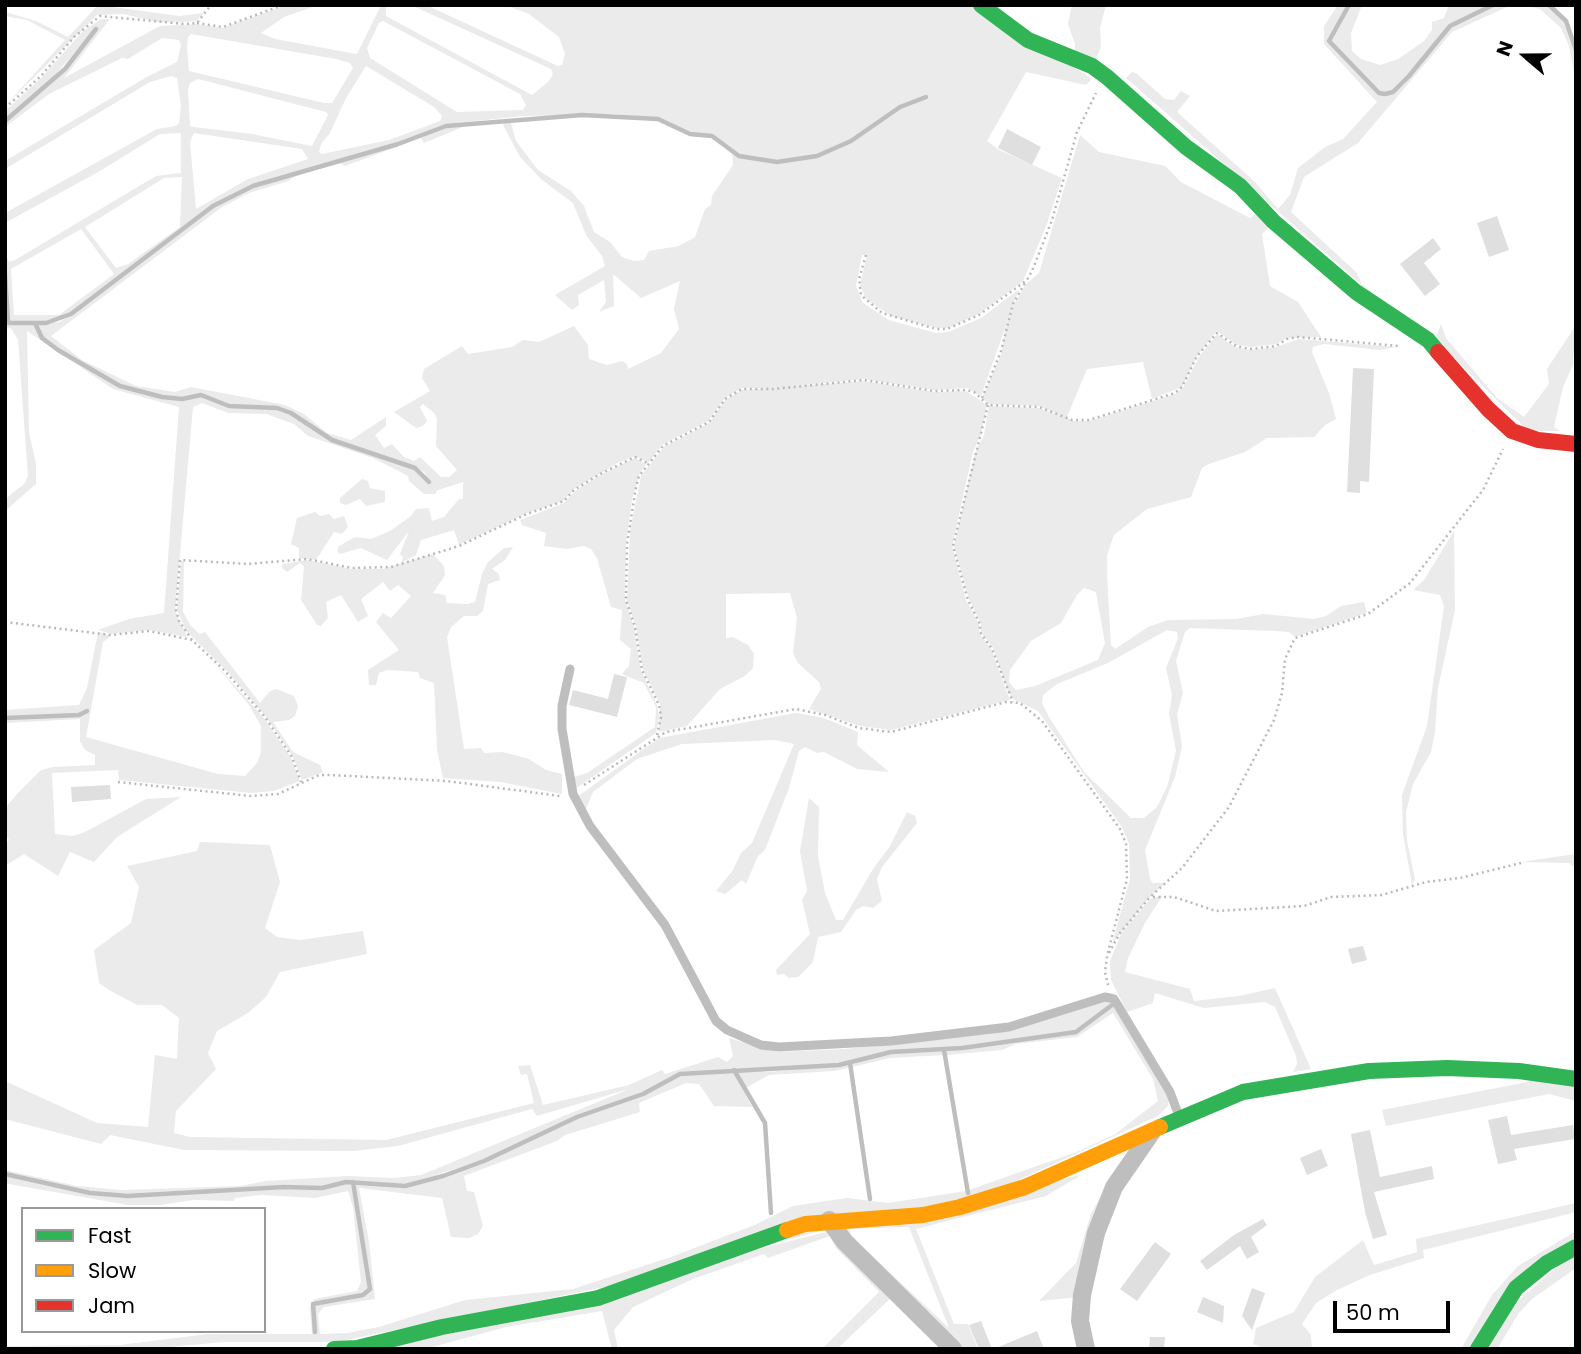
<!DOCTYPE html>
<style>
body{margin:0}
#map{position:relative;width:1581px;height:1354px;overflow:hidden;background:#fff;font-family:Poppins,sans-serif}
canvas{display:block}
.frame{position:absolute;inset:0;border:7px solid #000;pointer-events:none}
.legend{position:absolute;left:21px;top:1207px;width:245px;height:126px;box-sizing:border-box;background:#fff;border:2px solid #999;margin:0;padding:9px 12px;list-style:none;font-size:21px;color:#000}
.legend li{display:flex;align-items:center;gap:14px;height:35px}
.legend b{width:35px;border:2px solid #999}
.north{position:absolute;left:1490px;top:21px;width:70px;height:70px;-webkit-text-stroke:5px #fff;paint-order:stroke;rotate:290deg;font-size:19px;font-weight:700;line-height:28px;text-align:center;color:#000}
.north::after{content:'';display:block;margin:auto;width:24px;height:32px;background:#000;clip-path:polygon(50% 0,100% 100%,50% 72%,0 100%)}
.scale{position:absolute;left:1333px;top:1301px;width:117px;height:32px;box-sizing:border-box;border:4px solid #000;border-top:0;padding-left:9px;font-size:21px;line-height:24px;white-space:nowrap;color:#000;-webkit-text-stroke:5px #fff;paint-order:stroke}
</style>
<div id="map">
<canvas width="1581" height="1354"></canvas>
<div class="frame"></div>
<ul class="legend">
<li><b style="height:9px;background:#30b455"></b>Fast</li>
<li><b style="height:9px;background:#ff9f0a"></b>Slow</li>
<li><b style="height:9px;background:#e5322d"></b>Jam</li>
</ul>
<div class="north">N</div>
<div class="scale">50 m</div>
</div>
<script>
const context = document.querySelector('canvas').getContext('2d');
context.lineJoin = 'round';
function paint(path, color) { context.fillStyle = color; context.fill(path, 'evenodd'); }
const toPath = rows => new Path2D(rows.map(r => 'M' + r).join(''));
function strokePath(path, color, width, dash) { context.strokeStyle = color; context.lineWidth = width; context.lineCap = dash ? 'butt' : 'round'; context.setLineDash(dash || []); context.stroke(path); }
const green = toPath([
 [98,5,179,16,204,13,196,21,188,22,158,22,123,14,97,15,5,106,65,40,27,20,5,16,5,12,36,21,68,37],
 [286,5,318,5,284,17,261,33,275,39,357,54,381,5,386,5,386,16,532,95,549,81,553,74,551,69,411,5,426,5,558,66,562,65,565,54,559,37,529,14,505,5,976,5,1092,79,1086,85,1026,72,987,141,999,150,1062,178,1047,224,1023,281,979,314,947,328,937,328,891,316,866,299,860,285,867,255,862,255,856,286,863,303,889,320,936,333,948,332,981,318,1019,289,981,396,967,388,934,390,864,379,773,388,742,388,725,398,708,421,662,445,648,463,635,456,618,463,574,489,563,501,527,513,459,545,454,530,421,540,416,555,401,563,403,557,400,554,409,531,387,560,361,548,340,554,337,551,339,546,355,537,371,539,390,531,411,516,416,509,429,508,432,521,444,517,459,499,463,499,463,482,438,490,435,494,424,494,409,481,408,476,373,458,308,436,294,424,266,414,228,413,202,403,193,407,175,611,187,637,149,630,112,634,98,630,129,619,164,613,179,407,113,389,27,331,29,432,36,464,36,484,5,511,5,499,24,484,28,476,18,340,11,328,5,329,5,324,35,324,41,339,57,351,120,387,162,399,182,400,201,396,229,407,277,409,291,414,332,441,415,469,430,485,425,473,416,467,332,439,292,412,277,407,230,405,201,394,182,398,162,396,121,385,58,349,42,337,37,324,59,322,72,315,214,207,253,187,398,145,431,131,470,124,424,143,421,138,345,166,340,163,297,175,288,181,249,193,222,207,51,336,82,360,136,386,175,392,191,387,285,405,304,414,327,433,351,440,386,417,386,426,375,435,384,448,392,444,404,457,414,461,420,457,441,477,449,477,457,470,436,446,437,418,434,413,423,404,420,407,427,421,423,426,416,428,394,412,430,391,422,378,424,369,462,346,468,354,512,347,523,340,539,342,574,326,588,345,589,359,607,365,622,361,627,364,628,369,661,353,679,329,674,309,680,281,641,298,613,274,614,306,599,312,606,302,604,280,578,295,579,305,572,310,555,295,605,266,602,256,586,235,573,203,542,180,520,157,503,125,505,121,510,120,516,141,538,170,571,191,584,206,594,232,610,242,622,257,634,261,644,260,649,251,679,246,695,237,705,209,711,205,712,196,733,165,732,153,768,163,817,157,851,142,901,108,932,96,900,106,850,140,817,155,777,161,740,155,713,135,691,132,658,118,611,114,524,116,446,124,397,142,252,185,212,205,70,313,46,321,9,321,5,253,9,262,15,260,156,176,181,173,181,133,160,134,100,171,5,223,5,213,157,129,176,126,179,123,181,106,177,78,171,76,150,82,5,169,5,161,145,78,177,62,181,45,179,40,162,38,128,59,122,58,49,94,5,127,5,122,66,70,95,29,42,90,5,119,5,111,41,78,82,32,101,19,110,19,64,78,160,26,197,24,223,28],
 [383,21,520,94,526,105,523,110,457,112,370,58,367,48,379,23],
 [191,34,336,59,350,63,353,68,332,103,324,103,189,71,187,47,188,37],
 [366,66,434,107,442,116,440,121,389,140,322,154,319,152,321,144,330,133,346,98],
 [198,79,326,112,328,115,312,146,252,134,194,127,190,126,188,90,190,83],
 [194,133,302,149,308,159,248,179,196,209,190,142],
 [182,177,180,227,128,264,116,268,85,227,164,178],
 [81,229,114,274,59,315,14,315,11,269],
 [1072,5,1106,5,1100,28,1101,47,1095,61,1074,53,1075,44,1068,24],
 [1338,5,1347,5,1328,42,1378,94,1385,96,1393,92,1410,76,1438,39,1460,20,1496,5,1519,5,1507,7,1452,32,1358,143,1304,177,1291,212,1357,273,1362,285,1126,78,1132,72,1137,74,1165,99,1174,100,1181,91,1190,96,1177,112,1255,182,1278,209,1290,195,1298,168,1325,147,1343,139,1377,102,1324,44,1324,26],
 [1350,5,1362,5,1351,33,1352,51,1361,59,1380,65,1398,59,1424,41,1432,30,1432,22,1444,18,1449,5,1489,5,1449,25,1408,75,1392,91,1385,93,1380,92,1330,41],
 [1523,5,1546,5,1564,22,1574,45,1576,83,1569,46,1561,28,1540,9],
 [1080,135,1099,152,1165,166,1181,182,1250,218,1256,213,1271,225,1262,234,1270,286,1298,302,1321,337,1287,338,1276,344,1251,347,1236,345,1217,331,1197,356,1182,387,1152,399,1143,362,1087,369,1067,417,1072,421,1089,421,1175,394,1183,388,1199,357,1217,334,1235,347,1250,350,1276,347,1299,339,1396,347,1380,350,1324,344,1313,347,1312,352,1329,393,1336,419,1325,425,1314,437,1267,438,1245,452,1209,464,1202,468,1191,497,1147,509,1114,535,1107,555,1107,575,1111,645,1115,649,1148,627,1168,620,1236,619,1264,614,1314,619,1326,616,1341,606,1364,602,1367,613,1295,637,1289,632,1275,631,1190,628,1185,632,1176,661,1183,693,1177,714,1182,747,1175,777,1145,850,1150,879,1153,883,1165,883,1149,898,1112,944,1130,879,1129,844,1122,827,1038,711,1013,699,1008,692,993,648,981,632,981,624,969,599,954,546,975,453,984,435,989,406,1038,408,1062,416,1039,406,988,404,982,398,1002,352,1005,330,1014,304,1026,284,1039,273],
 [1084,588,1096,592,1097,598,1105,643,1098,660,1035,686,1016,690,1009,682,1010,670,1031,641,1061,623,1077,595],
 [1167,630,1177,632,1178,638,1166,668,1172,695,1169,714,1176,751,1167,787,1157,807,1144,818,1131,818,1084,772,1049,717,1042,703,1043,695,1057,684,1108,663],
 [1441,324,1446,338,1497,398,1524,417,1549,384,1547,369,1576,325,1573,365,1563,387,1554,427,1560,431,1528,431,1435,339],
 [864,381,934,392,966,391,987,405,981,434,973,452,952,546,966,600,979,624,979,633,991,649,1010,700,891,730,860,726,809,709,821,689,819,682,798,663,793,653,797,618,790,593,726,594,726,638,733,637,748,645,754,654,753,668,745,676,720,689,687,726,659,732,660,704,643,670,636,627,627,600,630,531,641,476,664,447,709,423,726,399,742,390],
 [635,458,646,464,639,475,632,500,626,544,625,600,634,627,641,671,657,705,659,717,656,733,575,789,571,778,587,773,655,727,656,707,644,683,622,674,629,666,631,649,620,640,622,610,611,607,597,558,591,549,584,546,567,549,544,546,546,533,522,525,520,520,564,503,575,491,600,475],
 [362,479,368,481,370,488,385,491,385,502,366,506,360,499,346,505,340,503,340,498],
 [315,512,320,516,329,514,334,519,344,516,348,527,342,534,334,532,316,560,299,558,299,548,291,544,297,518],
 [1454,531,1455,610,1438,688,1435,732,1431,752,1413,784,1406,812,1407,841,1415,879,1412,885,1403,834,1402,795,1427,726,1444,606,1440,595,1413,590,1424,580],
 [513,547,505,560,492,569,499,574,500,580,488,584,483,611,477,616,464,616,451,627,447,637,464,749,481,748,484,753,503,752,529,759,546,770,562,774,562,794,500,782,443,778,437,750,434,683,420,678,418,672,387,670,379,673,376,685,369,685,368,670,399,650,376,622,383,613,391,618,411,596,398,585,390,591,383,582,361,599,368,616,358,622,341,595,326,602,328,618,321,626,317,625,301,600,304,566,300,563,287,572,282,568,282,564,307,560,352,569,383,569,433,554,444,566,445,575,433,593,445,595,447,603,467,604,475,602,482,574,488,562,504,548],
 [181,561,184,561,183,612,191,626,200,634,205,632,260,703,270,691,276,689,294,696,298,706,295,716,289,720,273,722,293,752,320,765,323,772,302,780,293,757,266,717,226,670,186,631,177,610],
 [98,632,111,636,103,642,86,737,218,774,245,776,257,763,261,752,261,726,249,705,209,657,264,718,291,758,300,781,274,791,251,793,119,780,118,770,52,773,55,834,73,836,85,832,146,799,181,797,117,837,94,862,70,852,58,876,24,854,5,866,5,844,9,840,5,833,5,808,18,793,41,770,53,767,95,765,95,755,85,750,80,741,80,719,5,723,5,719,79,716,87,711,78,714,5,717,5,710,79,705,87,688],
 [796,713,824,718,858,732,857,745,889,772,857,769,824,752,817,753,805,747,799,751,789,788,765,850,758,856,746,884,742,880,725,894,716,891,733,870,741,853,752,843,794,744,775,740,682,744,637,759,593,792,584,814,577,797,659,738],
 [809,798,819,807,818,856,825,893,836,920,843,920,873,869,890,846,907,812,915,816,917,823,882,867,877,879,882,901,873,908,863,906,856,910,841,932,818,937,813,962,798,977,789,978,784,974,777,975,776,970,810,934,802,900,807,891,800,851],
 [200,842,270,845,280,882,265,928,277,937,300,940,363,931,367,954,280,972,266,997,248,1013,217,1031,208,1053,216,1069,176,1111,174,1133,190,1137,386,1140,534,1103,527,1074,521,1075,518,1066,530,1065,543,1105,629,1085,662,1070,665,1074,718,1057,727,1062,733,1056,729,1038,777,1052,844,1049,989,1034,1105,1001,1112,1004,1076,1031,961,1047,891,1051,839,1064,680,1073,643,1093,577,1116,483,1160,404,1185,346,1181,321,1187,284,1186,128,1195,91,1192,5,1173,5,1170,77,1186,122,1190,240,1186,266,1181,348,1176,395,1178,421,1175,629,1089,537,1116,532,1109,398,1146,353,1151,184,1150,110,1135,101,1144,5,1119,5,1081,97,1123,148,1127,155,1055,177,1059,179,1018,162,1005,137,1005,109,990,99,983,94,950,131,923,139,887,127,866,197,851],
 [1576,854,1576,869,1569,863,1520,862],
 [1163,895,1145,923,1128,958,1125,972,1190,989,1194,1001,1239,996,1275,988,1311,1069,1293,1072,1297,1064,1296,1056,1275,1007,1265,1002,1204,1008,1155,993,1153,1003,1127,1012,1111,980,1110,961,1121,934,1150,899],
 [1113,1006,1169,1098,1168,1106,1158,1116,999,1189,610,1286,336,1342,224,1342,148,1349,5,1349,5,1346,119,1345,208,1334,312,1334,310,1308,314,1299,357,1291,361,1282,353,1207,348,1191,315,1198,261,1195,235,1198,234,1201,193,1200,161,1205,128,1205,9,1184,5,1183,5,1176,90,1195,128,1198,284,1188,322,1189,353,1183,369,1289,363,1294,312,1304,316,1334,314,1305,363,1296,372,1289,355,1183,405,1188,444,1177,577,1118,644,1095,680,1075,733,1071,752,1107,714,1106,699,1084,686,1083,639,1103,640,1112,565,1135,557,1141,464,1176,467,1191,474,1192,483,1226,478,1234,469,1238,451,1237,442,1198,359,1188,369,1242,375,1299,324,1307,318,1314,320,1334,347,1333,379,1327,465,1300,573,1289,671,1257,757,1224,793,1206,847,1198,888,1203,966,1191,1074,1153,1114,1135,1158,1101,1153,1079,1113,1013,1077,1037,1016,1044,1002,1050,947,1055,946,1051,1077,1033],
 [943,1051,944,1055,890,1058,852,1067,851,1064,891,1053],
 [848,1064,849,1068,834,1071,769,1075,744,1089,737,1071,769,1072],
 [1543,1079,1576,1083,1576,1101,1549,1094,1386,1126,1382,1110],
 [1081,1175,1046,1196,916,1229,954,1324,968,1324,978,1349,962,1349,919,1308,841,1226],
 [909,1227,949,1328,852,1237,849,1229],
 [1103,1192,1079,1297,1039,1301,1076,1263,1091,1214],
 [1576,1203,1576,1212,1423,1250,1424,1258,1370,1275,1337,1290,1316,1303,1302,1324,1311,1335,1312,1349,1267,1349,1253,1344,1256,1328,1294,1312,1315,1277,1363,1240,1374,1265,1417,1252,1416,1239],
 [831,1228,893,1296,837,1349,822,1349,879,1292,836,1248,830,1236,768,1258,764,1254,693,1279,633,1307,614,1330,618,1349,612,1349,602,1311,506,1327,425,1349,387,1349],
 [1576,1231,1576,1239,1470,1349,1461,1349,1492,1295,1518,1266],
 [1576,1251,1576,1268,1532,1299,1519,1313,1497,1349,1482,1349,1500,1316]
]);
const stream = toPath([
 [1349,5,1329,41,1379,93,1385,94,1393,92,1409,76,1450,26,1493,5],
 [1549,5,1566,21,1576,50],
 [5,121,65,69,96,29],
 [5,274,8,322],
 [5,323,46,323,71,314,213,206,253,186,398,144,446,126,582,115,658,119,690,134,712,136,739,156,777,162,817,156,851,141,900,107,926,97],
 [35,323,42,338,58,350,120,386,162,397,182,399,201,395,229,406,277,408,291,413,332,440,415,468,429,482],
 [5,718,79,715,87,711],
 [944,1050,968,1193],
 [850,1063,870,1199],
 [734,1070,765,1123,771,1213],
 [5,1174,90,1193,128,1196,284,1187,322,1188,346,1182,405,1186,443,1176,484,1161,577,1117,643,1094,680,1074,839,1065,891,1052,962,1048,1076,1032,1112,1005],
 [315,1332,313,1304,363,1295,370,1289,353,1182]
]);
const building = toPath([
 [1007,129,1041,147,1032,165,998,148],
 [1497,216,1509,250,1489,257,1477,223],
 [1433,238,1441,249,1424,263,1440,284,1425,296,1400,264],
 [1353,368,1374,369,1369,482,1360,481,1360,493,1347,492],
 [614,674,627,677,617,717,569,705,573,690,608,699],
 [110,785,111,799,72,802,71,787],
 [1363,946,1367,960,1352,964,1348,949],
 [1507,1116,1511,1135,1573,1125,1575,1139,1514,1149,1517,1160,1498,1164,1488,1120],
 [1370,1130,1380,1177,1432,1166,1434,1179,1374,1192,1387,1235,1373,1239,1365,1212,1351,1134],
 [1321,1149,1328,1166,1307,1175,1300,1158],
 [1263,1219,1267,1225,1251,1237,1259,1252,1247,1259,1240,1246,1207,1270,1200,1261,1234,1235],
 [1155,1242,1171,1254,1137,1301,1120,1289],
 [1252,1288,1265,1293,1252,1330,1242,1316],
 [1203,1297,1224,1306,1223,1323,1197,1312],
 [981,1321,992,1349,979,1349,969,1325],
 [1037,1331,1044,1349,996,1349,996,1348],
 [1150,1337,1165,1337,1164,1349,1149,1349]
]);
const path = toPath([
 [197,23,223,27,283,5],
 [5,108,41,76,74,37,100,16,185,24,197,23,211,5],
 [866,255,859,279,861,295,882,313,936,329,947,329,979,315,1027,280,1032,271,1052,220,1077,132,1096,93],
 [982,398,1001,351,1013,304,1026,281],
 [988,405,953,546,968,600,980,624,980,632,992,649,1013,702],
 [5,622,111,635,149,631,192,640,225,671,265,717,292,757,301,782],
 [192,640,179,621,176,610,180,560,248,564,307,559,352,568,391,567,459,546,527,514,564,501,574,490,600,474,635,457,647,463],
 [657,735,661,717,659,705,642,670,635,627,626,600,627,544,636,487,639,476,663,446,709,422,725,399,742,389,773,389,864,380,934,391,966,390,974,392,988,405,1039,407,1072,420,1089,420,1175,393,1182,387,1197,356,1217,333,1236,346,1250,349,1276,346,1287,339,1298,337,1399,346],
 [118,782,251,796,278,794,319,775,330,775,447,781,560,796],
 [584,785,666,732,796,709,825,715,859,728,891,732,1006,702,1020,703,1042,721,1120,829,1126,844,1127,879,1107,956,1105,972,1108,985],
 [1153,897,1174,897,1216,911,1304,906,1331,897,1382,895,1426,882,1460,878,1521,863],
 [1109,953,1120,933,1149,898,1182,868,1229,807,1274,720,1282,693,1285,659,1295,638,1368,614,1410,583,1483,490,1503,449]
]);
const lane = toPath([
 [570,669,562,706,562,729,573,794,590,826,665,925,716,1021,727,1030,761,1045,779,1047,891,1041,1009,1027,1105,997,1114,999,1170,1092,1179,1116]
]);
const street = toPath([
 [829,1220,844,1241,953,1349],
 [1086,1349,1080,1321,1082,1295,1096,1233,1114,1187,1152,1132]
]);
const fast = toPath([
 [981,5,1028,40,1092,66,1107,77,1186,147,1240,186,1274,222,1356,292,1428,340,1438,352],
 [1160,1127,1243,1092,1369,1071,1447,1068,1519,1071,1576,1079],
 [334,1349,357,1348,442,1327,598,1298,787,1230],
 [1478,1349,1516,1288,1547,1263,1576,1247]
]);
const slow = toPath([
 [787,1230,805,1224,923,1215,960,1207,1025,1187,1160,1127]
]);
const jam = toPath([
 [1438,352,1488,409,1512,431,1538,440,1576,444]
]);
paint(green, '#ebebeb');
strokePath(stream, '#bebebe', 4.5);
paint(building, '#dfdfdf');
strokePath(path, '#b9b9b9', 2.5, [2, 3.5]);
strokePath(lane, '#bebebe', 9);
strokePath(street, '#bebebe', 18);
strokePath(fast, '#30b455', 16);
strokePath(slow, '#ff9f0a', 16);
strokePath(jam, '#e5322d', 16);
</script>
